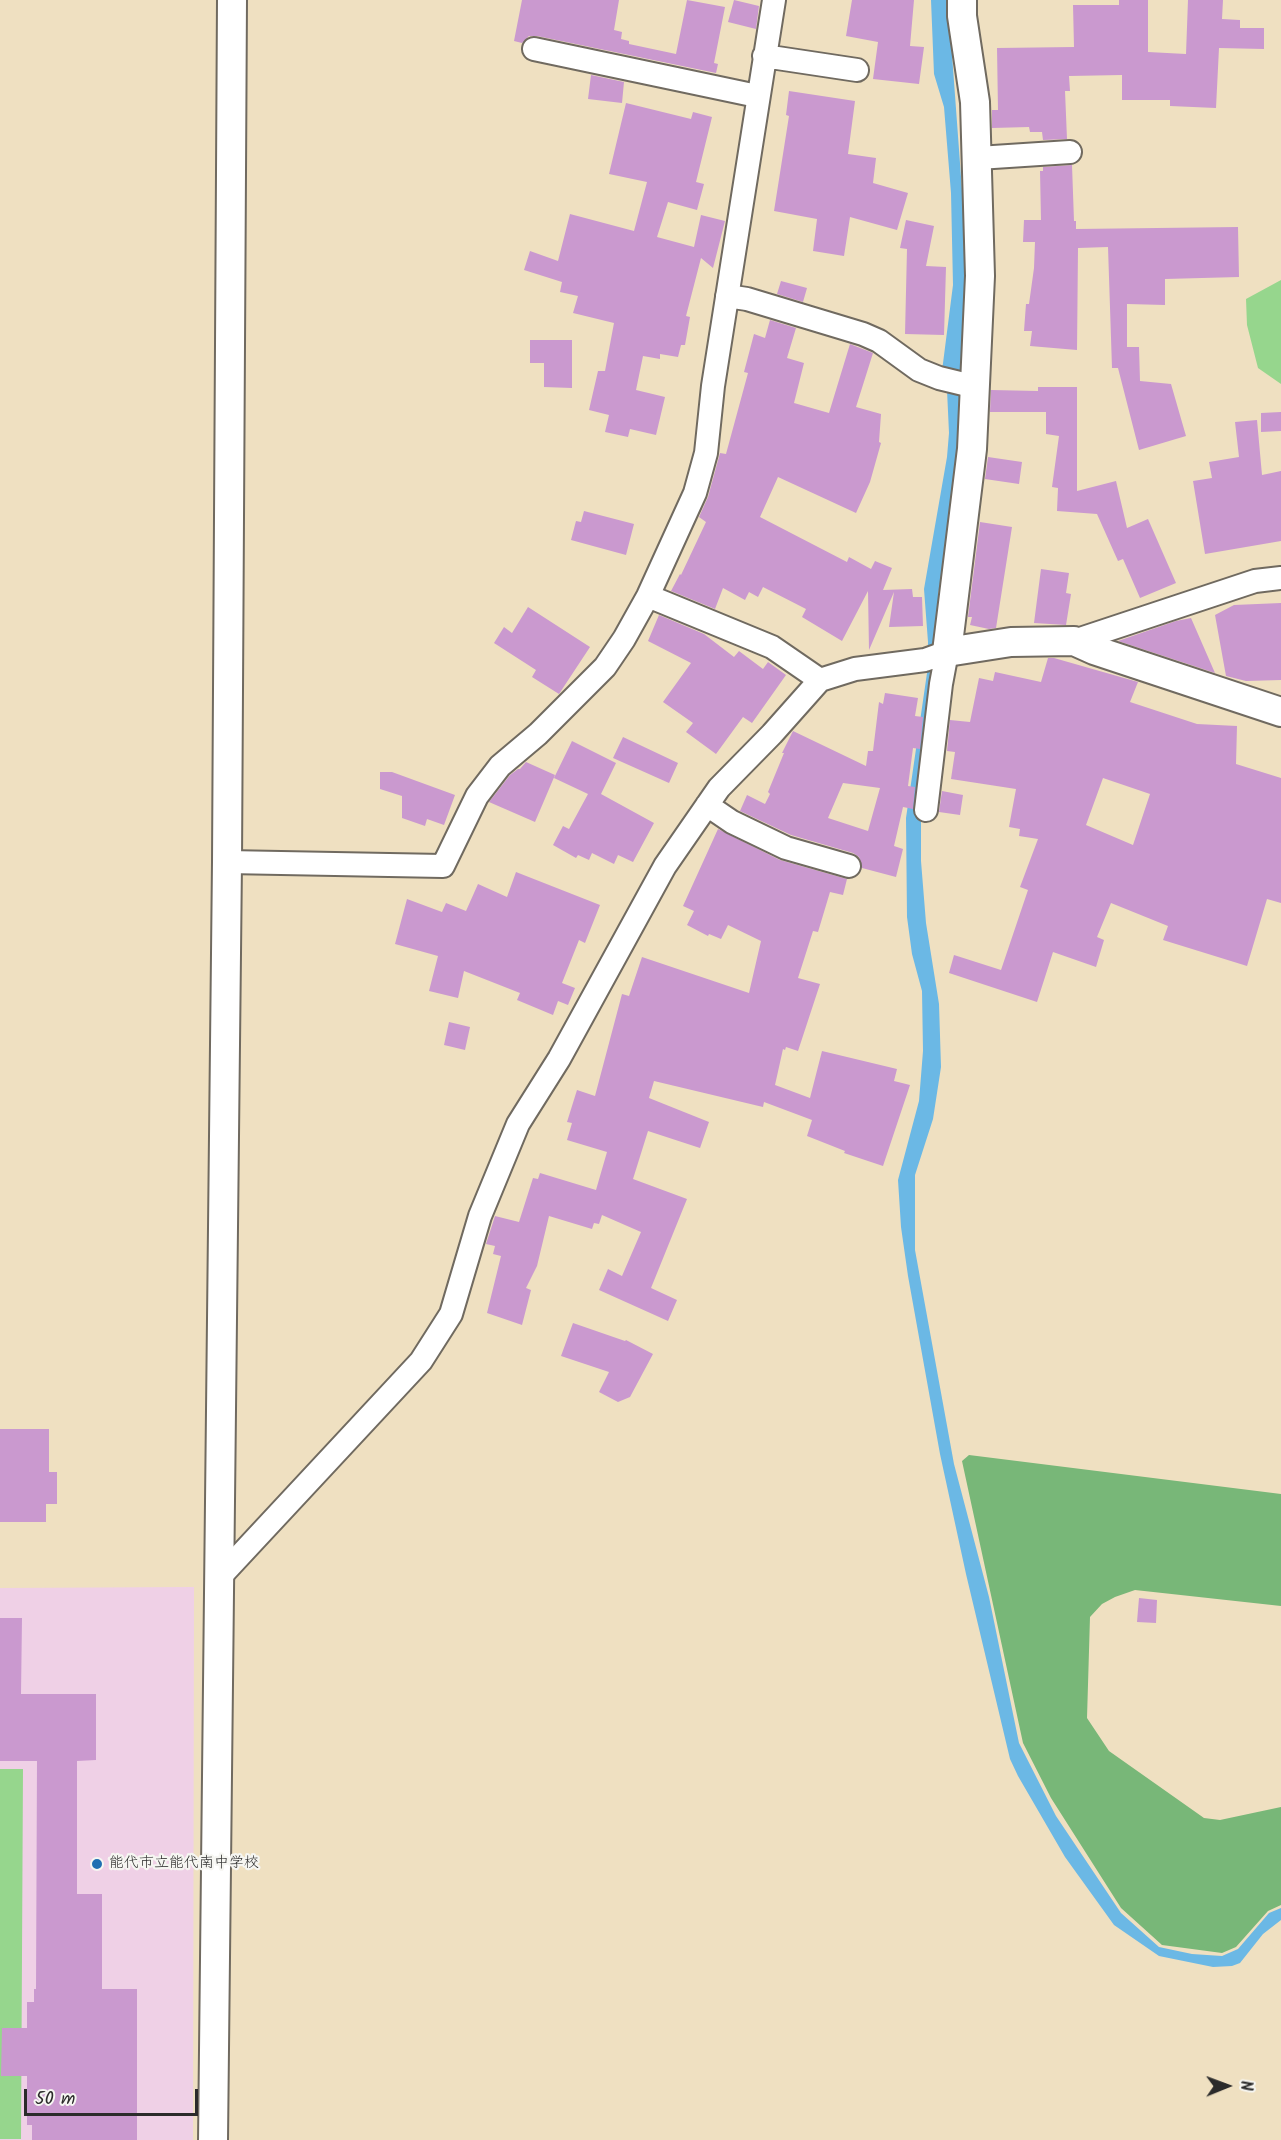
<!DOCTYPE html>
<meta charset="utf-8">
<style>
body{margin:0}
#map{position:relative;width:1281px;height:2140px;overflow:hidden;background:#efe0c1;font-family:Kalam,sans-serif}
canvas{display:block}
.north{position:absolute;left:1197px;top:2056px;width:60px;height:60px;-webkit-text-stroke:4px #f6f6f2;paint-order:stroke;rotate:89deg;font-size:16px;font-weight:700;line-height:24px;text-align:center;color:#2b2b2b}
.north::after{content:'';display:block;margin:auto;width:21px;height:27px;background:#2b2b2b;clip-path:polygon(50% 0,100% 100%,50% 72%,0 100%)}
.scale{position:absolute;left:24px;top:2089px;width:174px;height:27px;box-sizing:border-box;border:3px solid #2b2b2b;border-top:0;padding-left:8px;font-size:18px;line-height:21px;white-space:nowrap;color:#2b2b2b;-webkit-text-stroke:4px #f6f6f2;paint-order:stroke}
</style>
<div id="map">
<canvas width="1281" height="2140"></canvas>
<div class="north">N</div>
<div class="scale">50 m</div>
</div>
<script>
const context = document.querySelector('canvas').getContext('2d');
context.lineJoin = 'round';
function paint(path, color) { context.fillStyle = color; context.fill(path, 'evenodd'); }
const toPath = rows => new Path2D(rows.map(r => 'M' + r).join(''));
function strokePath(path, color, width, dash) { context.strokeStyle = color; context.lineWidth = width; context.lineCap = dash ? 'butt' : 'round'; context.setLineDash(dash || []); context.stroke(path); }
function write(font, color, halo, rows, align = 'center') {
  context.font = font + ' Kalam,"Klee One",sans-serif'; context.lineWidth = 4.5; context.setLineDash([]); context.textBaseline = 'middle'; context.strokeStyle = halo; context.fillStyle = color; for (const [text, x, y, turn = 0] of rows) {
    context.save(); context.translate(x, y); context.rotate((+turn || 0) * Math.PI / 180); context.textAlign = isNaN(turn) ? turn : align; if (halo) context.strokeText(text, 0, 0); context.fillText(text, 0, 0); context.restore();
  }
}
const built = toPath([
 [194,1587,193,2140,0,2140,0,1588]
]);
const green = toPath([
 [1281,280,1281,384,1258,368,1247,325,1246,299],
 [0,1769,23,1769,21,2139,0,2139]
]);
const forest = toPath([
 [969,1455,1281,1494,1281,1606,1135,1590,1115,1597,1102,1604,1090,1617,1087,1718,1109,1751,1204,1818,1220,1820,1281,1807,1281,1905,1268,1911,1236,1947,1222,1953,1162,1945,1121,1908,1051,1798,1023,1743,962,1461]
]);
const water = toPath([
 [931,0,948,0,963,204,965,299,961,464,938,595,939,644,921,815,921,861,926,923,939,1004,941,1067,933,1119,915,1175,915,1250,954,1464,989,1597,1019,1743,1056,1816,1121,1913,1159,1947,1192,1954,1222,1956,1238,1949,1269,1913,1281,1908,1281,1920,1263,1934,1240,1963,1232,1966,1213,1967,1159,1956,1114,1925,1065,1857,1018,1776,1010,1759,966,1574,940,1454,908,1276,901,1227,898,1180,919,1101,923,1051,922,991,912,954,907,917,906,818,927,673,928,642,924,589,947,457,949,433,947,390,942,371,953,285,951,193,944,107,934,74]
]);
const building = toPath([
 [522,0,619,0,614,30,622,32,621,39,629,41,629,44,676,54,687,0,725,7,714,63,718,64,716,73,537,36,529,36,522,43,514,41],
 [734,0,759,6,756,29,728,22],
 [852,0,914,0,910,46,924,47,919,84,873,79,878,42,846,36],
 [1119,0,1148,0,1148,52,1186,54,1188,0,1223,0,1222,19,1240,20,1240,28,1264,28,1264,49,1219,48,1216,108,1170,106,1170,100,1122,100,1122,75,1069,76,1070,91,1065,91,1067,139,1043,140,1042,132,1030,132,1029,127,992,128,992,110,998,110,997,48,1074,47,1073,5,1119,5],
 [591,75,624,82,622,103,588,99],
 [789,91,855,101,848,154,876,158,873,183,908,193,897,230,850,217,844,256,813,251,817,219,774,211,789,116,786,115],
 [626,103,691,119,693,112,712,117,696,182,704,184,697,210,668,202,657,237,694,247,701,215,725,221,713,268,701,258,686,316,690,317,685,345,681,345,678,357,660,354,660,359,643,356,636,390,665,397,656,435,630,429,628,437,605,432,609,415,589,410,598,371,605,371,614,323,573,313,578,296,560,292,562,282,524,270,530,251,558,261,570,214,634,231,647,182,609,174],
 [1072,165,1074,221,1076,221,1076,229,1238,227,1239,277,1165,279,1165,305,1127,304,1127,347,1139,347,1140,381,1171,384,1186,436,1139,450,1118,368,1112,368,1108,247,1078,248,1077,350,1030,346,1032,331,1024,331,1026,304,1029,304,1034,268,1035,242,1023,242,1024,220,1041,220,1040,171,1043,171,1043,167],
 [906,220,934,226,926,266,946,267,944,335,905,334,907,249,900,248],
 [781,281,807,288,803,302,777,294],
 [770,320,796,328,787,358,804,363,794,403,829,413,850,344,873,353,856,407,881,414,879,442,881,443,870,482,856,513,778,477,760,517,847,562,849,557,871,569,875,561,892,568,883,590,912,589,913,597,922,597,923,626,889,627,894,592,869,650,868,591,842,641,802,617,806,609,763,587,758,597,749,592,745,600,723,588,715,609,671,591,680,574,681,575,706,522,699,517,708,497,720,453,726,454,748,373,744,372,754,334,765,338],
 [530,340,572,340,572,388,544,387,544,363,530,363],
 [1038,387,1077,387,1077,491,1116,481,1127,528,1148,519,1176,583,1140,598,1123,559,1118,561,1097,514,1057,511,1058,488,1052,487,1059,436,1046,434,1046,412,990,412,991,390,1038,391],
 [1281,412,1281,431,1261,432,1261,413],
 [1257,420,1262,475,1281,471,1281,541,1205,554,1193,481,1212,478,1209,462,1239,457,1235,422],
 [988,457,1022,462,1019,484,985,479],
 [584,511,634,524,626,555,571,540,576,521,581,522],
 [980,522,1012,527,996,628,989,629,970,625,972,617,968,617],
 [1041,569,1069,573,1066,593,1071,594,1066,625,1034,623],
 [1281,603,1281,680,1246,681,1226,676,1215,615,1234,605],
 [528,607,590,647,559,694,532,677,536,670,494,643,504,627,512,633],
 [659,615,704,634,734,657,739,651,763,669,768,662,786,675,752,723,743,717,716,754,686,732,693,723,663,702,691,663,648,641],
 [1191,618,1215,673,1118,641,1176,621],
 [1048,658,1054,658,1138,682,1130,702,1197,724,1237,726,1236,764,1281,778,1281,903,1267,899,1247,966,1163,940,1168,926,1111,903,1097,937,1104,940,1096,967,1053,952,1037,1002,949,973,954,955,1001,970,1028,890,1020,887,1038,839,1019,836,1020,829,1009,827,1016,789,951,779,955,752,947,751,950,720,970,722,979,678,993,681,995,672,1041,682],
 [1103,778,1150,794,1133,845,1086,825],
 [885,693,918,698,915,716,923,717,920,749,913,748,908,786,915,787,913,809,903,807,894,846,903,849,896,877,862,868,859,857,853,853,791,835,740,811,747,795,765,804,770,794,768,792,784,753,782,753,793,731,866,766,868,751,873,751,879,702,883,704],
 [843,783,880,788,868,831,828,818],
 [623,737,678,763,669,783,613,758],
 [572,741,616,763,601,794,654,823,633,862,618,855,614,864,592,853,589,860,578,855,576,858,553,845,563,826,569,829,588,794,554,778],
 [526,762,555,775,535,822,489,802,510,775,518,769,520,769],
 [380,772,392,772,455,795,444,825,427,819,425,826,402,818,402,796,380,789],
 [942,791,963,795,960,815,939,812],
 [718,829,780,860,847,879,843,895,830,892,818,932,813,931,798,978,820,984,798,1051,786,1047,785,1050,783,1049,775,1085,810,1098,822,1051,897,1069,894,1081,910,1085,883,1166,844,1153,845,1151,807,1136,812,1120,764,1102,763,1107,654,1081,649,1098,709,1122,700,1148,648,1131,633,1179,687,1199,651,1288,677,1300,668,1321,599,1290,608,1269,622,1276,641,1232,602,1215,599,1224,594,1223,592,1229,549,1216,537,1266,526,1288,531,1290,522,1325,487,1313,501,1256,493,1254,495,1246,486,1244,495,1216,519,1222,533,1178,538,1179,540,1173,596,1190,607,1152,567,1140,572,1123,567,1122,577,1090,595,1096,622,994,629,996,642,957,749,993,761,941,728,925,721,939,709,934,708,936,687,925,694,911,683,906],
 [516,872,600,905,585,943,579,940,562,983,575,988,568,1005,558,1001,553,1015,517,1000,520,993,464,971,458,998,429,991,438,956,395,944,407,899,442,912,446,903,466,911,478,884,507,897],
 [449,1022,470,1027,465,1050,444,1045],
 [573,1323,625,1341,626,1340,653,1354,630,1397,618,1402,599,1392,609,1372,561,1356],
 [0,1429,49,1429,49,1472,57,1472,57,1504,46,1504,46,1522,0,1522],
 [1139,1598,1157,1600,1156,1623,1137,1622],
 [0,1618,22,1618,21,1694,96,1694,96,1760,77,1761,77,1894,102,1894,102,1989,137,1989,137,2140,32,2140,32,2125,27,2125,27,2076,1,2076,2,2028,27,2028,27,2002,34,2002,34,1989,36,1989,37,1761,0,1761]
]);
const minor = toPath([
 [534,49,757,96],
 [764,56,857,70],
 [978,158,1070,152],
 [727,296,747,299,863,334,879,341,919,370,939,378,976,387],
 [648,596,772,647,820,680],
 [1074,641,1255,581,1281,578],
 [707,805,732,822,786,848,849,866],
 [926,810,941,684,947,652],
 [227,862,443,866,477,796,500,766,538,734,605,667,624,639,648,596,695,493,706,453,713,386,774,0],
 [218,1579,421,1361,451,1314,480,1216,518,1124,559,1059,665,866,719,788,772,734,820,680,855,669,925,660,947,652]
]);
const tertiary = toPath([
 [962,0,962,16,975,102,980,276,972,449,947,652,1011,642,1074,641,1094,650,1281,712],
 [213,2140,227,862,232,0]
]);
const markers = [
 [97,1864,6,"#1f6fb2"]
];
const poiNames = [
 ["能代市立能代南中学校",109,1864]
];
paint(built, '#efd0e6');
paint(green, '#96d68d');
paint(forest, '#78b778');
paint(water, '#6bb8e5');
paint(building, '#ca99cf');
strokePath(minor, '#706a60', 26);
strokePath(tertiary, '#706a60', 32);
strokePath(minor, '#fff', 22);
strokePath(tertiary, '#fff', 28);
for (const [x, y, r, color] of markers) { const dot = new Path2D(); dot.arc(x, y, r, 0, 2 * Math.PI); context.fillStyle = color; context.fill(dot); strokePath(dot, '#f6f6f2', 2); }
write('15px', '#2b2b2b', '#f6f6f2', poiNames, 'left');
</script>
